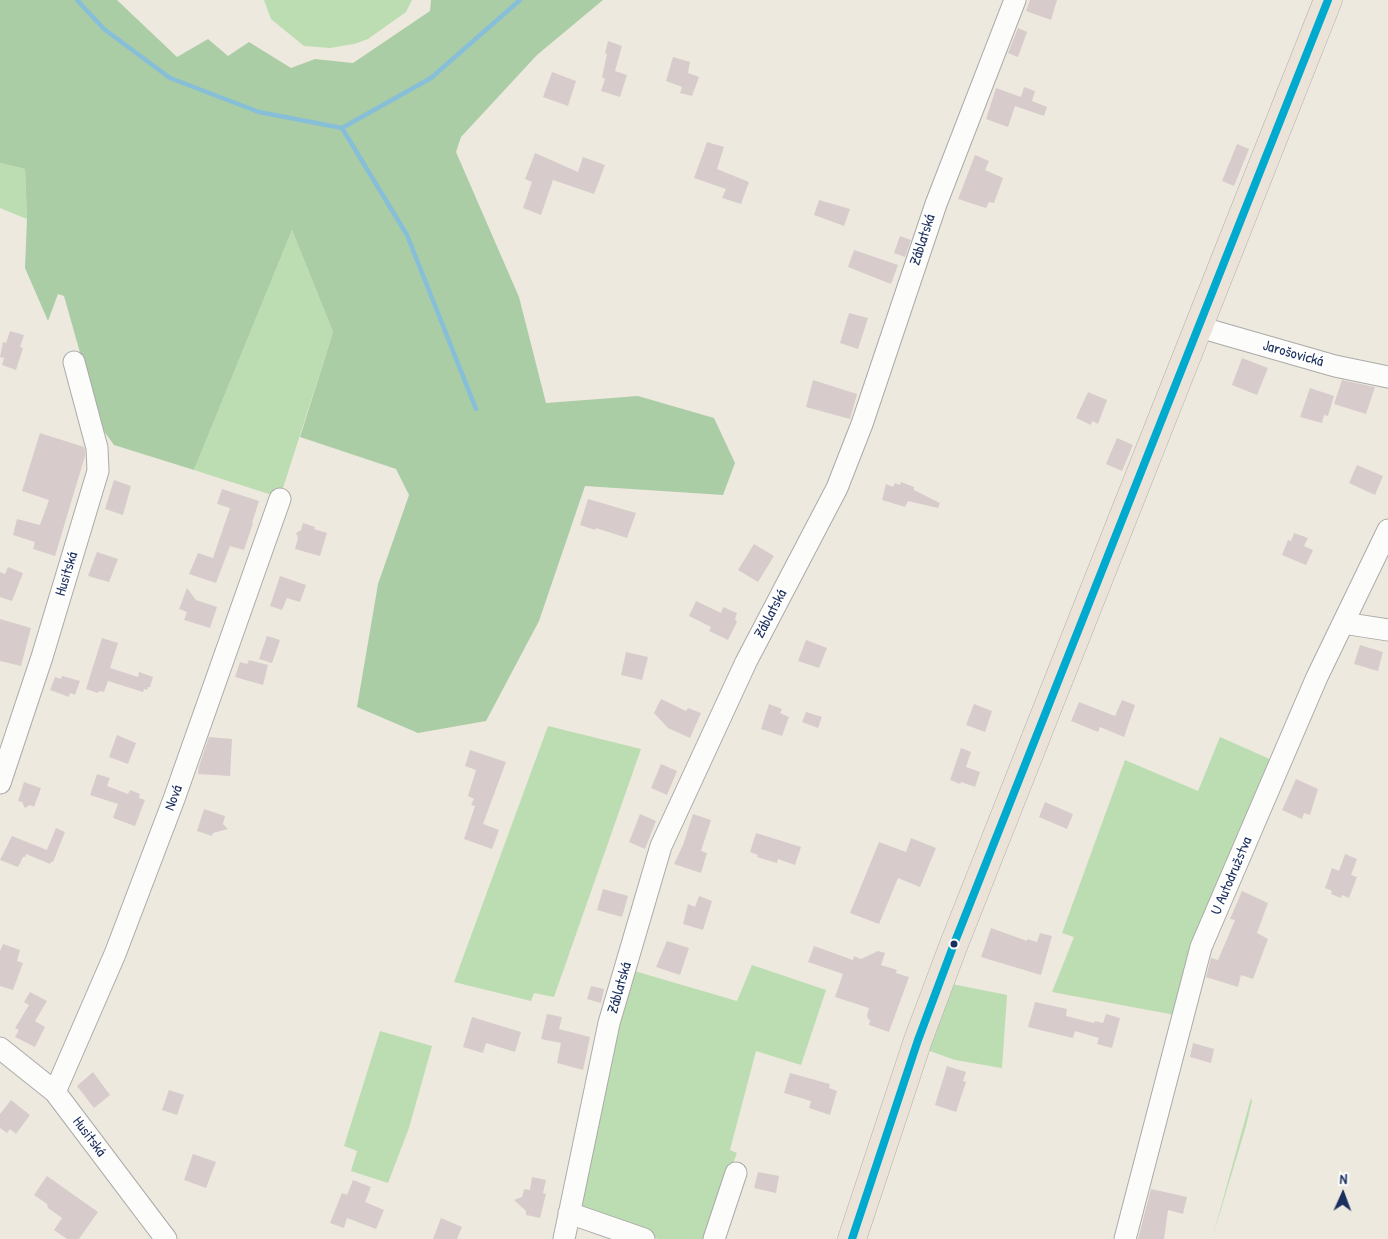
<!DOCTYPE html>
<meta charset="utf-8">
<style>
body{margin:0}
#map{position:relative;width:1388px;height:1239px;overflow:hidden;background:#eee9de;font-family:"Patrick Hand",sans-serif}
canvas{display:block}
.north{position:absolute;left:1318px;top:1169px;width:50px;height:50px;-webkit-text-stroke:4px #fff;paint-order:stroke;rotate:2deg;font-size:14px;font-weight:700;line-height:20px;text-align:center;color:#1b2f5e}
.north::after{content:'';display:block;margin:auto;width:18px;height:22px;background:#1b2f5e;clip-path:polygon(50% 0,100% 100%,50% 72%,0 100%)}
</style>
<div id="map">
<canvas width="1388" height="1239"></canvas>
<div class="north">N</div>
</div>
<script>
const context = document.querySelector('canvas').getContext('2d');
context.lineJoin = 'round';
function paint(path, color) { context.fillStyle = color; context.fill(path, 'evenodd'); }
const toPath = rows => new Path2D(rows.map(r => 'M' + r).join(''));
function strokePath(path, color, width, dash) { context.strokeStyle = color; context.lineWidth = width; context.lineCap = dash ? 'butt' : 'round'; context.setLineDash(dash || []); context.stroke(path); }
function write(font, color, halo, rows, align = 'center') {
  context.font = font + ' "Patrick Hand",sans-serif'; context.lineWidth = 4; context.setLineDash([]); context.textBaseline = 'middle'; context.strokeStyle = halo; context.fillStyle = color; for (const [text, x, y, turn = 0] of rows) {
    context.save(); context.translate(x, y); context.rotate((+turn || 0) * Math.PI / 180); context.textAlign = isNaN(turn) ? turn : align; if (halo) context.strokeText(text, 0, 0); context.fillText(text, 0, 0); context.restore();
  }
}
const green = toPath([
 [264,0,412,0,406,12,368,39,354,44,330,48,304,46,271,19],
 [0,163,25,169,27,219,0,208],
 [292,230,333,332,283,488,275,488,272,495,194,470],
 [548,726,641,749,554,997,534,993,531,1001,454,982],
 [1220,737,1272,760,1175,1015,1052,992,1074,937,1062,933,1125,760,1198,791],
 [752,965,826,990,801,1065,756,1051,730,1150,737,1153,710,1224,706,1239,658,1239,583,1214,578,1205,631,970,737,1001],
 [952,984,1007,995,1002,1068,955,1060,927,1050],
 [380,1031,432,1046,409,1128,388,1183,351,1171,357,1151,344,1146],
 [1251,1098,1252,1101,1246,1126,1212,1239]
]);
const forest = toPath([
 [0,0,117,0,177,57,208,39,228,56,249,42,291,68,315,59,353,63,430,11,431,0,603,0,537,55,461,137,456,152,519,297,546,403,638,396,714,418,735,463,723,495,585,486,539,621,486,721,418,733,357,707,378,584,409,495,396,469,300,437,333,332,292,230,194,470,114,445,101,427,64,296,58,294,48,321,25,268,27,219,25,169,0,163]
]);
const stream = toPath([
 [77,0,104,29,170,78,259,112,342,128,431,78,520,0],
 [342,128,407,235,476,409]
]);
const building = toPath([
 [1030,0,1057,0,1051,20,1026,11],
 [1018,28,1027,32,1018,57,1008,53],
 [608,41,622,46,615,71,627,75,620,97,601,91,605,79,602,77,607,54,605,53],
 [673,57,690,62,688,73,699,77,692,96,680,93,682,87,666,81],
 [552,72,576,81,568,106,543,97],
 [1024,87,1035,91,1032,101,1047,107,1044,116,1015,106,1008,127,986,119,996,88,1021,97],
 [707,142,724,147,717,169,749,182,741,204,722,198,726,189,694,178],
 [1237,144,1249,149,1234,186,1222,181],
 [535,153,578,172,583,157,605,165,594,194,553,180,541,215,523,208,532,182,525,179],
 [975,155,989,161,985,170,1003,178,994,203,989,202,986,208,958,199],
 [819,200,850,209,844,226,814,215],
 [900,236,911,240,905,257,894,253],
 [854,250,898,265,891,284,848,267],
 [849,313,868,318,858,349,840,343],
 [10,331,24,335,20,347,23,348,16,370,2,365,4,358,0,357,3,342,6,343],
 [1242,358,1268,368,1257,395,1232,385],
 [813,380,857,394,850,419,806,407],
 [1342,380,1375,387,1366,414,1334,404],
 [1310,388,1334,396,1328,416,1324,415,1322,423,1300,417],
 [1088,392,1107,400,1098,424,1092,421,1091,425,1076,418],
 [40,433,84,447,85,450,85,456,55,556,33,549,35,542,13,535,17,519,40,525,49,500,22,491],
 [1117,438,1133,445,1122,471,1106,464],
 [1357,465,1383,476,1375,495,1349,483],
 [114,480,131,486,123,515,105,509],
 [901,482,914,487,914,490,940,503,938,508,908,501,905,507,882,500,886,484,893,487,895,483,900,485],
 [222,489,259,501,252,523,253,523,244,550,230,546,216,583,189,574,198,553,213,558,230,508,217,504],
 [588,499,636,513,627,538,596,528,595,530,580,525],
 [303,523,315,527,314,529,327,533,320,556,295,549,298,538,296,533,301,530],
 [1294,533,1308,538,1304,546,1313,550,1306,565,1282,555,1288,540,1291,541],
 [754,544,774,556,758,582,738,570],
 [97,552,118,559,109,582,88,576],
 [8,567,23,573,12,601,0,597,0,572,5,574],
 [280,576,306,585,300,602,287,598,282,610,270,606],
 [187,588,196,600,217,607,210,628,184,620,187,612,179,609],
 [696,601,721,613,723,607,737,613,735,619,737,622,728,640,709,631,711,627,689,616],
 [0,619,31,628,21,666,0,661],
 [267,636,280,640,272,663,259,659],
 [102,638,118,643,110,668,138,677,139,672,153,677,150,687,148,687,147,690,144,689,143,692,108,681,104,692,99,691,98,693,86,689],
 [806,640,827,648,819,668,798,661],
 [1360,645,1383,652,1378,671,1354,664],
 [626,652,648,657,642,680,621,675],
 [249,660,268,665,263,685,235,677,240,662,247,664],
 [62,676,80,681,75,695,70,693,69,697,50,690,55,677,61,679],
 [661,699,686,711,688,708,701,713,690,738,668,728,654,713],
 [1122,700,1135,705,1124,737,1100,727,1098,732,1071,721,1079,702,1115,716],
 [769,704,782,709,780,713,789,717,782,736,761,729],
 [974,704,992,711,985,732,966,725],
 [806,712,822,717,818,728,802,722],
 [117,735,136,743,128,764,109,757],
 [209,737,232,739,230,776,198,774,199,766],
 [961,748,971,752,966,767,980,772,975,787,961,782,960,784,950,780],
 [470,750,506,762,483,824,499,830,492,849,464,839,475,806,471,805,474,799,468,796,476,770,465,766],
 [661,764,677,771,667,795,651,788],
 [97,774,110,778,107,786,128,794,130,790,140,794,139,798,145,800,135,826,113,818,118,804,90,795],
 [1296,779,1318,789,1310,815,1304,813,1302,819,1282,810],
 [24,782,41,788,34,807,30,805,25,808,22,802,18,801],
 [1045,802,1073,814,1067,829,1039,817],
 [204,809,225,816,223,824,228,829,213,833,212,836,197,831],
 [640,814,656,821,645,849,629,842],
 [693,814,711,820,701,851,707,853,701,873,674,864,683,845],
 [56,828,65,832,53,862,51,862,50,864,26,854,25,857,23,857,18,867,0,860,12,836,47,850],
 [756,833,801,847,795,865,778,859,777,863,757,857,758,855,750,852],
 [911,838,936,848,920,887,898,878,879,924,850,913,879,842,906,852],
 [1345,854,1357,859,1351,875,1357,877,1349,898,1342,895,1341,898,1331,894,1332,891,1325,888,1332,868,1339,871],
 [603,889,628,896,622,917,597,910],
 [1242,891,1268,903,1257,933,1268,939,1253,979,1241,975,1238,987,1206,977,1211,958,1218,960,1235,920,1230,919],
 [699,896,712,901,703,930,683,924,688,904,695,907],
 [991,928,1027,941,1027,939,1037,942,1040,933,1052,936,1041,975,981,957],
 [667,941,689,948,680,975,656,967],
 [3,944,20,950,17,961,23,963,13,990,0,986,0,951],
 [814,946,853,960,854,956,861,959,878,951,885,953,881,965,897,970,896,973,909,977,889,1032,869,1025,870,1020,868,1019,867,1015,869,1008,835,997,843,974,808,962],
 [591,986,604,989,601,1003,587,999],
 [30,992,47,1001,35,1021,45,1027,35,1047,15,1037,19,1030,15,1028,29,1005,24,1002],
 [1035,1002,1067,1009,1066,1016,1094,1023,1095,1021,1103,1023,1106,1014,1120,1018,1112,1048,1097,1044,1099,1038,1075,1031,1073,1038,1028,1027],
 [547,1014,562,1017,559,1029,590,1037,583,1070,557,1063,561,1043,541,1039],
 [472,1017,521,1032,515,1052,486,1043,483,1053,463,1047],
 [1193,1043,1214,1049,1211,1063,1190,1057],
 [947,1066,966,1072,963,1081,966,1082,956,1112,935,1105],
 [93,1072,110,1095,94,1108,77,1086],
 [790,1073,830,1084,829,1088,837,1091,830,1115,809,1108,811,1101,784,1093],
 [169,1090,184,1095,177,1115,162,1110],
 [11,1100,30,1115,16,1134,10,1129,7,1133,0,1128,0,1114],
 [193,1154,216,1162,206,1188,184,1180],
 [758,1172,779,1176,776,1193,754,1188],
 [47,1176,98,1212,79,1239,67,1239,54,1230,62,1218,48,1208,47,1204,34,1195],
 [532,1177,546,1180,543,1193,546,1194,540,1218,526,1215,526,1211,514,1200,522,1197,524,1189,530,1190],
 [353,1180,371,1187,365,1202,384,1210,376,1229,347,1218,344,1228,330,1223,342,1193,347,1195],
 [1151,1189,1187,1197,1183,1214,1168,1210,1164,1239,1138,1239],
 [441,1218,462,1227,457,1239,433,1239]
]);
const minor = toPath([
 [1199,327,1335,366,1388,377],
 [1343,623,1388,630],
 [0,783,42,657,98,471,97,448,74,362],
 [0,1048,55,1092,166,1239],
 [55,1092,115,954,174,799,280,499],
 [569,1213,644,1239],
 [564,1239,609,1023,661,846,746,662,837,488,862,424,936,204,1015,0],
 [714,1239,736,1173],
 [1125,1239,1201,947,1317,677,1388,530]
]);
const major = toPath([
 [852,1239,918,1040,954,944,1328,0]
]);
const bus1 = toPath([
 [852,1239,918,1040,954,944,1328,0]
]);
const markers = [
 [954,944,4.5,"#1b2f5e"]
];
const streetNames = [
 ["Záblatská",923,240,-72],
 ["Jarošovická",1293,354,16],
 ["Husitská",67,574,-73],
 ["Záblatská",771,614,-62],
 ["Nová",174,798,-70],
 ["U Autodružstva",1232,876,-67],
 ["Záblatská",620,988,-74],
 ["Husitská",89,1137,53]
];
paint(green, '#bbddb1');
paint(forest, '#abcda6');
strokePath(stream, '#87bed8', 4.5);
paint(building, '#d7cbcc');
strokePath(minor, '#aaaaa9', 23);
strokePath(major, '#aaaaa9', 29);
strokePath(minor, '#fcfcfa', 21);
strokePath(major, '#ebe3d8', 28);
strokePath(bus1, '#00a9ce', 8);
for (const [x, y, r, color] of markers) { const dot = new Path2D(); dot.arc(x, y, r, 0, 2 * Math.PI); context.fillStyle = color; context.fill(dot); strokePath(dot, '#fff', 2); }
write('15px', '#1b2f5e', '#fff', streetNames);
</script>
